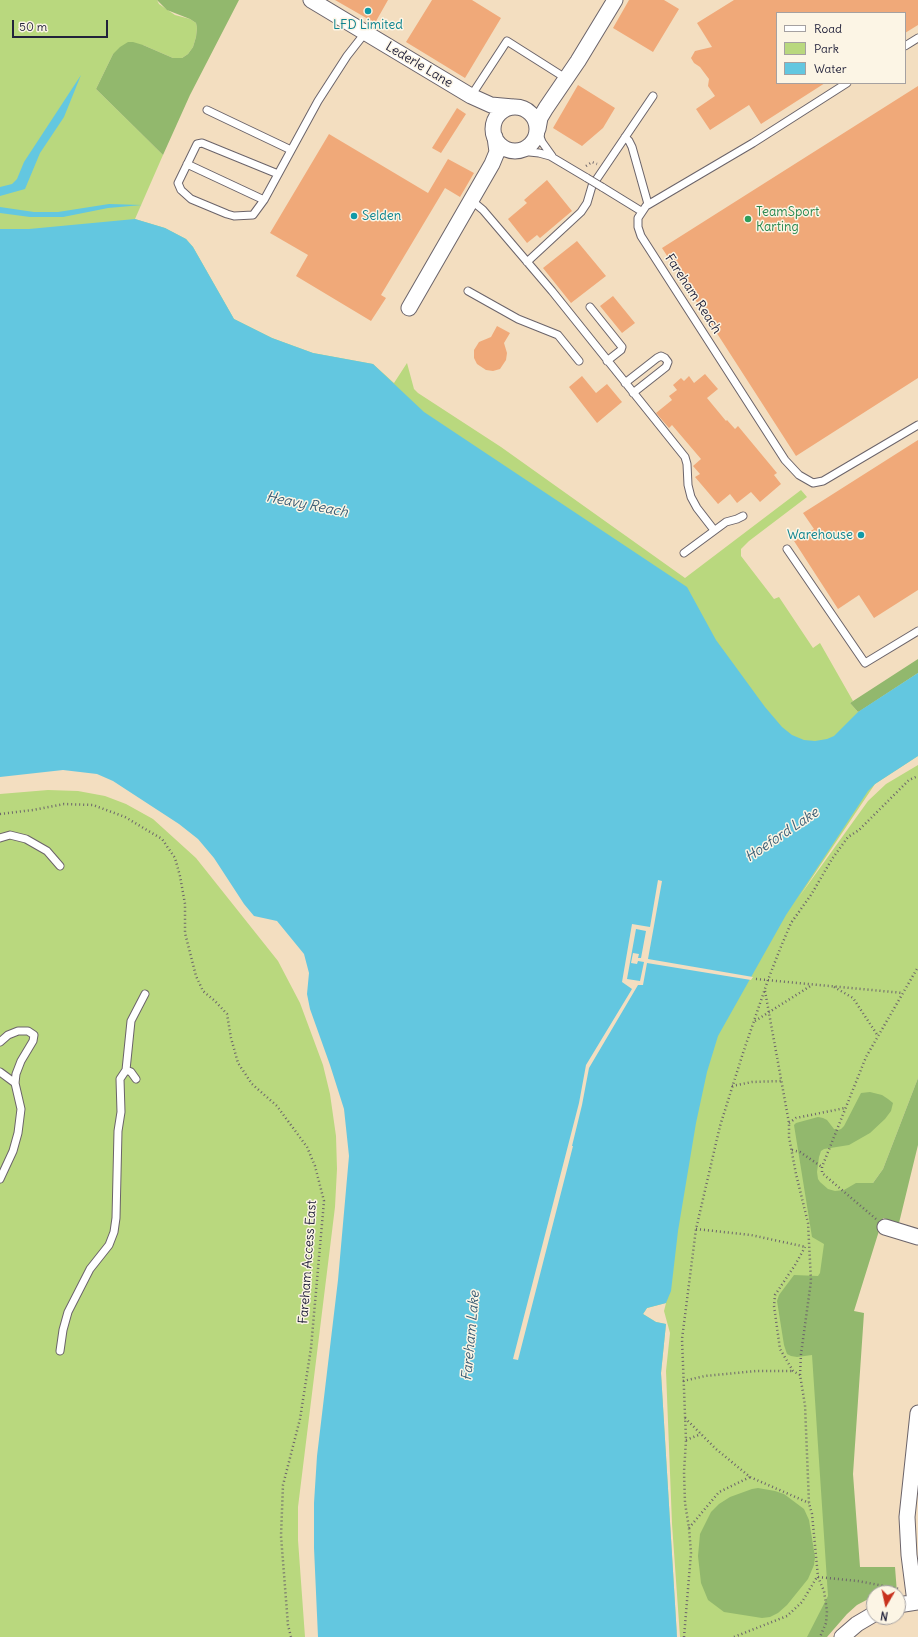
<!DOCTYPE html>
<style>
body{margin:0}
#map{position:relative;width:918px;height:1637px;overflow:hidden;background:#f3dec0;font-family:Delius,sans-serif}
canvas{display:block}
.legend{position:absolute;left:776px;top:12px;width:130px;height:72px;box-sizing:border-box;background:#fcf5e5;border:1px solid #a5a1a1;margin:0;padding:5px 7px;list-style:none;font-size:12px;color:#22223b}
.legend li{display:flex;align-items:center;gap:8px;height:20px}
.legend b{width:20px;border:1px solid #a5a1a1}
.north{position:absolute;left:866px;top:1585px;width:40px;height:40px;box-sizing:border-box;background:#fcf5e5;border:1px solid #a5a1a1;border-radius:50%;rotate:189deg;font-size:11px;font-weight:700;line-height:16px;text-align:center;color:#22223b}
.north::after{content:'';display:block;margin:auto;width:14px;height:18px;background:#c8321e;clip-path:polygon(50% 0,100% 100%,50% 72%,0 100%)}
.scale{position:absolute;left:12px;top:20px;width:96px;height:18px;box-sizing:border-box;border:2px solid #22223b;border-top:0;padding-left:5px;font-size:12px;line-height:14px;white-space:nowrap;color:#22223b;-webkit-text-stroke:3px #fcf5e5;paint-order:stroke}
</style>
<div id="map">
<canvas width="918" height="1637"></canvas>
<ul class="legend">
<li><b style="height:5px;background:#fff"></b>Road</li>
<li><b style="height:11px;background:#b9d87e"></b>Park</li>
<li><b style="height:11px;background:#63c7e0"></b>Water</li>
</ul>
<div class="north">N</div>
<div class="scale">50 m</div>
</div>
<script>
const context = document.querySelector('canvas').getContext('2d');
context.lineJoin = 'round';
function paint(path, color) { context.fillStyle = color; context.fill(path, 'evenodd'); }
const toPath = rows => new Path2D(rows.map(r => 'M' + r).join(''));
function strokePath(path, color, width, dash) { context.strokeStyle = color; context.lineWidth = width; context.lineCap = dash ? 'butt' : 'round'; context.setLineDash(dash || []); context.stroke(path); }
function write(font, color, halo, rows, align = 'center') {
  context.font = font + ' Delius,sans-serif'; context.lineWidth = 3; context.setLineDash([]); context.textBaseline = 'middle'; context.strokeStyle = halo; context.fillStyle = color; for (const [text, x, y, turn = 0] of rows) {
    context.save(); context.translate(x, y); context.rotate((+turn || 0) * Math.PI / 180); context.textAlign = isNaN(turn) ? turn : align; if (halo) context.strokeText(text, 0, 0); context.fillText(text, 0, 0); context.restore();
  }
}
const green = toPath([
 [0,0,157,0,159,4,175,15,190,19,196,23,197,28,196,37,193,47,188,54,182,58,173,58,143,45,113,54,96,89,163,155,135,219,165,228,186,239,193,247,234,319,272,338,313,353,373,364,394,383,407,363,414,389,418,393,501,447,685,578,801,490,807,497,749,541,741,549,741,556,774,599,779,597,813,648,820,643,853,701,850,703,858,712,918,673,918,756,875,784,799,897,868,801,886,784,918,765,918,1078,883,1169,873,1183,816,1355,830,1623,819,1637,680,1637,672,1524,666,1371,670,1333,664,1311,666,1303,647,1308,643,1314,656,1322,666,1324,661,1373,677,1637,627,1334,0,403],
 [48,790,78,791,105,796,126,804,153,819,196,858,278,961,300,1003,323,1065,330,1094,336,1136,337,1169,335,1207,298,1507,298,1540,305,1637,0,1637,0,794]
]);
const forest = toPath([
 [157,0,239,0,190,95,163,155,96,89,113,54,120,47,128,42,133,42,143,45,173,58,182,58,188,54,193,47,196,37,197,28,196,23,190,19,167,10],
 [918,659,918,673,860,711,858,712,850,703],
 [918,1078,918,1145,899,1223,883,1218,854,1311,864,1313,853,1474,860,1567,895,1567,897,1593,874,1593,874,1596,857,1605,847,1614,827,1637,807,1637,828,1596,812,1355,797,1357,791,1356,787,1354,784,1345,777,1301,779,1295,794,1275,818,1276,820,1273,824,1244,812,1237,794,1125,796,1123,818,1117,823,1118,827,1120,834,1129,838,1130,841,1129,844,1126,861,1093,870,1092,882,1095,888,1099,893,1103,891,1111,885,1119,870,1133,849,1145,824,1149,821,1151,819,1157,817,1172,818,1179,820,1182,828,1189,835,1191,844,1190,856,1183,873,1183,883,1169],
 [758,1488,775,1491,784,1494,804,1509,809,1520,815,1557,814,1565,808,1579,787,1605,778,1613,770,1617,762,1618,724,1612,708,1600,701,1583,698,1556,700,1534,711,1512,719,1504,730,1497,752,1489]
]);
const water = toPath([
 [81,75,64,117,40,153,25,189,0,196,0,187,12,184,17,179,24,162],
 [109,204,142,205,108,208,63,217,30,217,0,213,0,207,34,212,58,212],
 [135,219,165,228,186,239,193,247,234,319,272,338,313,353,373,364,424,412,687,587,716,640,765,707,782,727,792,735,804,740,815,741,827,739,834,736,858,712,918,673,918,756,875,784,868,791,786,915,718,1036,707,1072,696,1123,678,1231,671,1291,666,1303,647,1308,643,1314,656,1322,666,1324,661,1373,677,1637,318,1637,314,1548,314,1503,317,1456,338,1280,349,1156,344,1109,330,1065,310,1009,307,994,309,973,304,954,277,921,254,916,244,904,214,858,198,839,179,824,113,781,97,774,63,770,0,777,0,229,29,229]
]);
const pier = toPath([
 [658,880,662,881,648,959,753,977,751,980,647,963,643,985,638,985,589,1068,582,1105,572,1146,573,1146,518,1360,513,1359,579,1103,586,1065,632,989,622,982,632,924,650,927],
 [636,929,646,931,641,958,638,958,639,954,633,953,631,963,637,964,638,961,644,962,640,981,627,979]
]);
const building = toPath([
 [335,0,388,0,375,23],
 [432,0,472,0,501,18,465,78,406,42],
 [629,0,664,0,679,9,653,52,613,28],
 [734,0,918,0,918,25,905,33,905,13,777,13,777,83,825,83,761,124,749,105,710,130,696,109,715,96,708,86,709,79,700,67,694,63,691,58,695,51,712,47,697,23],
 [578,85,615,108,603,128,582,146,553,128],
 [918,86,918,378,796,456,662,248],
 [457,108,466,114,441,153,432,148],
 [329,134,428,193,448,159,474,173,460,197,445,188,381,295,386,298,371,321,296,276,308,255,270,233],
 [547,180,572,211,540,238,537,235,527,243,508,219,527,203,524,200],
 [577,241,606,276,571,303,543,268],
 [613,296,635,323,622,333,600,306],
 [497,326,510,333,504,343,507,353,506,360,500,369,493,371,486,370,477,364,474,358,474,350,479,342,491,337],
 [705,374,718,389,707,398,726,421,727,420,735,429,738,426,777,473,774,475,781,484,760,502,751,492,737,503,730,494,718,504,695,477,700,474,693,466,701,459,672,425,669,428,656,413,672,400,669,396,677,390,673,385,681,378,684,381,689,376,694,383],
 [582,376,596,393,607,384,622,402,597,423,569,387],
 [918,440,918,590,874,618,859,595,838,609,794,541,814,529,803,513]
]);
const path = toPath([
 [586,166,592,162,597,164],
 [0,814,33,810,64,804,93,805,125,817,162,839,175,858,180,876,185,904,185,933,196,976,203,991,215,1001,227,1014,231,1038,238,1063,252,1084,277,1106,296,1132,307,1147,315,1166,324,1201,311,1348,300,1419,283,1485,281,1536,288,1625,291,1637],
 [756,979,903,993],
 [834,987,853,998,878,1036],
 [765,991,789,1123,789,1137,796,1174,808,1223,811,1281,801,1354,800,1375,805,1405,809,1503,812,1514,818,1577,824,1591,827,1611,826,1623,820,1637],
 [755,1021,812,985],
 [732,1086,752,1082,781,1081],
 [789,1123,796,1118,845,1108],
 [792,1150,800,1152,822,1167],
 [876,1219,822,1173,822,1167,866,1057,918,967],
 [696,1229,751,1235,806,1247],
 [800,1375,793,1371,780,1349,774,1306,775,1295,795,1265,805,1247],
 [683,1381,705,1376,756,1371,792,1371],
 [685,1418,716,1449,750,1477,809,1503],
 [686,1440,701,1434],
 [689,1528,719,1492,750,1477],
 [818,1577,858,1581,900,1589],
 [684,1637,691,1553,689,1528,685,1503,684,1472,686,1440,682,1339,696,1229,720,1126,743,1053,768,980,780,949,791,923,811,895,832,859,848,837,859,830,909,780,918,776],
 [734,1637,787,1616,802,1602,817,1577]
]);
const service = toPath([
 [905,46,918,38],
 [847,83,753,143,646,206,638,218,638,227,641,236,785,460,799,475,813,483,823,481,918,425],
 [471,96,507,41,567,79],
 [207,110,291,150],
 [538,132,542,142,552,156],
 [625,137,629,141,632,147,648,204],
 [520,151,539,153,550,156,587,178],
 [187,164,264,200],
 [278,174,202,143,197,144,178,183,181,190,191,199,227,214,234,216,253,215,264,200,318,101,347,56,365,33],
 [602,187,641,211],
 [471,200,483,210,552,291,685,457,687,464,688,485,691,497,697,508,714,530],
 [527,262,581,212,587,203,592,186,653,96],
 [468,291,518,319,558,335,579,361],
 [590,307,622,347,621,350,607,361],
 [625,383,657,358,661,356,665,358,668,362,666,367,633,393],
 [787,549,865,663,918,631],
 [684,553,726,522,737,519,743,516],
 [0,838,10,835,26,839,47,851,60,866],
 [0,1042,8,1035,18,1031,28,1031,34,1035,33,1041,21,1061,16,1074,15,1083,21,1109,18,1133,13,1151,0,1179],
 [126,1070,131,1072,136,1079],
 [0,1072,15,1083],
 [60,1351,63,1330,68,1312,90,1269,109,1245,114,1232,116,1218,118,1131,121,1112,120,1079,126,1070,131,1021,145,994]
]);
const minor = toPath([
 [311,0,471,96,491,105,513,107],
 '493 129a22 22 0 1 1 44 0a22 22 0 1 1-44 0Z',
 [538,129,540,118,546,108,578,61,615,0],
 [409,308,492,164,497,152,495,137],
 [885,1227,918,1237],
 [915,1602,909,1555,907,1517,918,1413],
 [898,1605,918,1602],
 [842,1637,857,1624,874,1614]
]);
const serviceBridge = toPath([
 [587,178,602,187]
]);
const markers = [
 [368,11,4,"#0f9aa8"],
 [354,216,4,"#0f9aa8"],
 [748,219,4,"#2e9e5b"],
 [861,535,4,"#0f9aa8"]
];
const cultureNames = [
 ["LFD Limited",368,25],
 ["Selden",362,216,"left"],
 ["Warehouse",853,535,"right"]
];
const streetNames = [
 ["Lederle Lane",419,65,31],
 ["Fareham Reach",693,294,57],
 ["Fareham Access East",308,1262,-86]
];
const leisureNames = [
 ["TeamSport",756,212],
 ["Karting",756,227]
];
const waterNames = [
 ["Heavy Reach",307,505,11],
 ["Hoeford Lake",782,835,-34],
 ["Fareham Lake",471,1336,-85]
];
paint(green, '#b9d87e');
paint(forest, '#92b86d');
paint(water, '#63c7e0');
paint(pier, '#f3dec0');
paint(building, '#f0a979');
strokePath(service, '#6b646a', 9);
strokePath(minor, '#6b646a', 17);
strokePath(path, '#6b646a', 2.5, [1, 3]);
strokePath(service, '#fff', 7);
strokePath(minor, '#fff', 15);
strokePath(serviceBridge, '#6b646a', 9, []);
strokePath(serviceBridge, '#fff', 7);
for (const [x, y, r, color] of markers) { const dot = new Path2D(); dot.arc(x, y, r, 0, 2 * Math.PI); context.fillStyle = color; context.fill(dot); strokePath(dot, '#fcf5e5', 1.5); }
write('13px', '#0d838f', '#fcf5e5', cultureNames);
write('13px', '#22223b', '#fcf5e5', streetNames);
write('13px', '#27864d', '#fcf5e5', leisureNames, 'left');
write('italic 14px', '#395c75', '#fcf5e5', waterNames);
</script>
